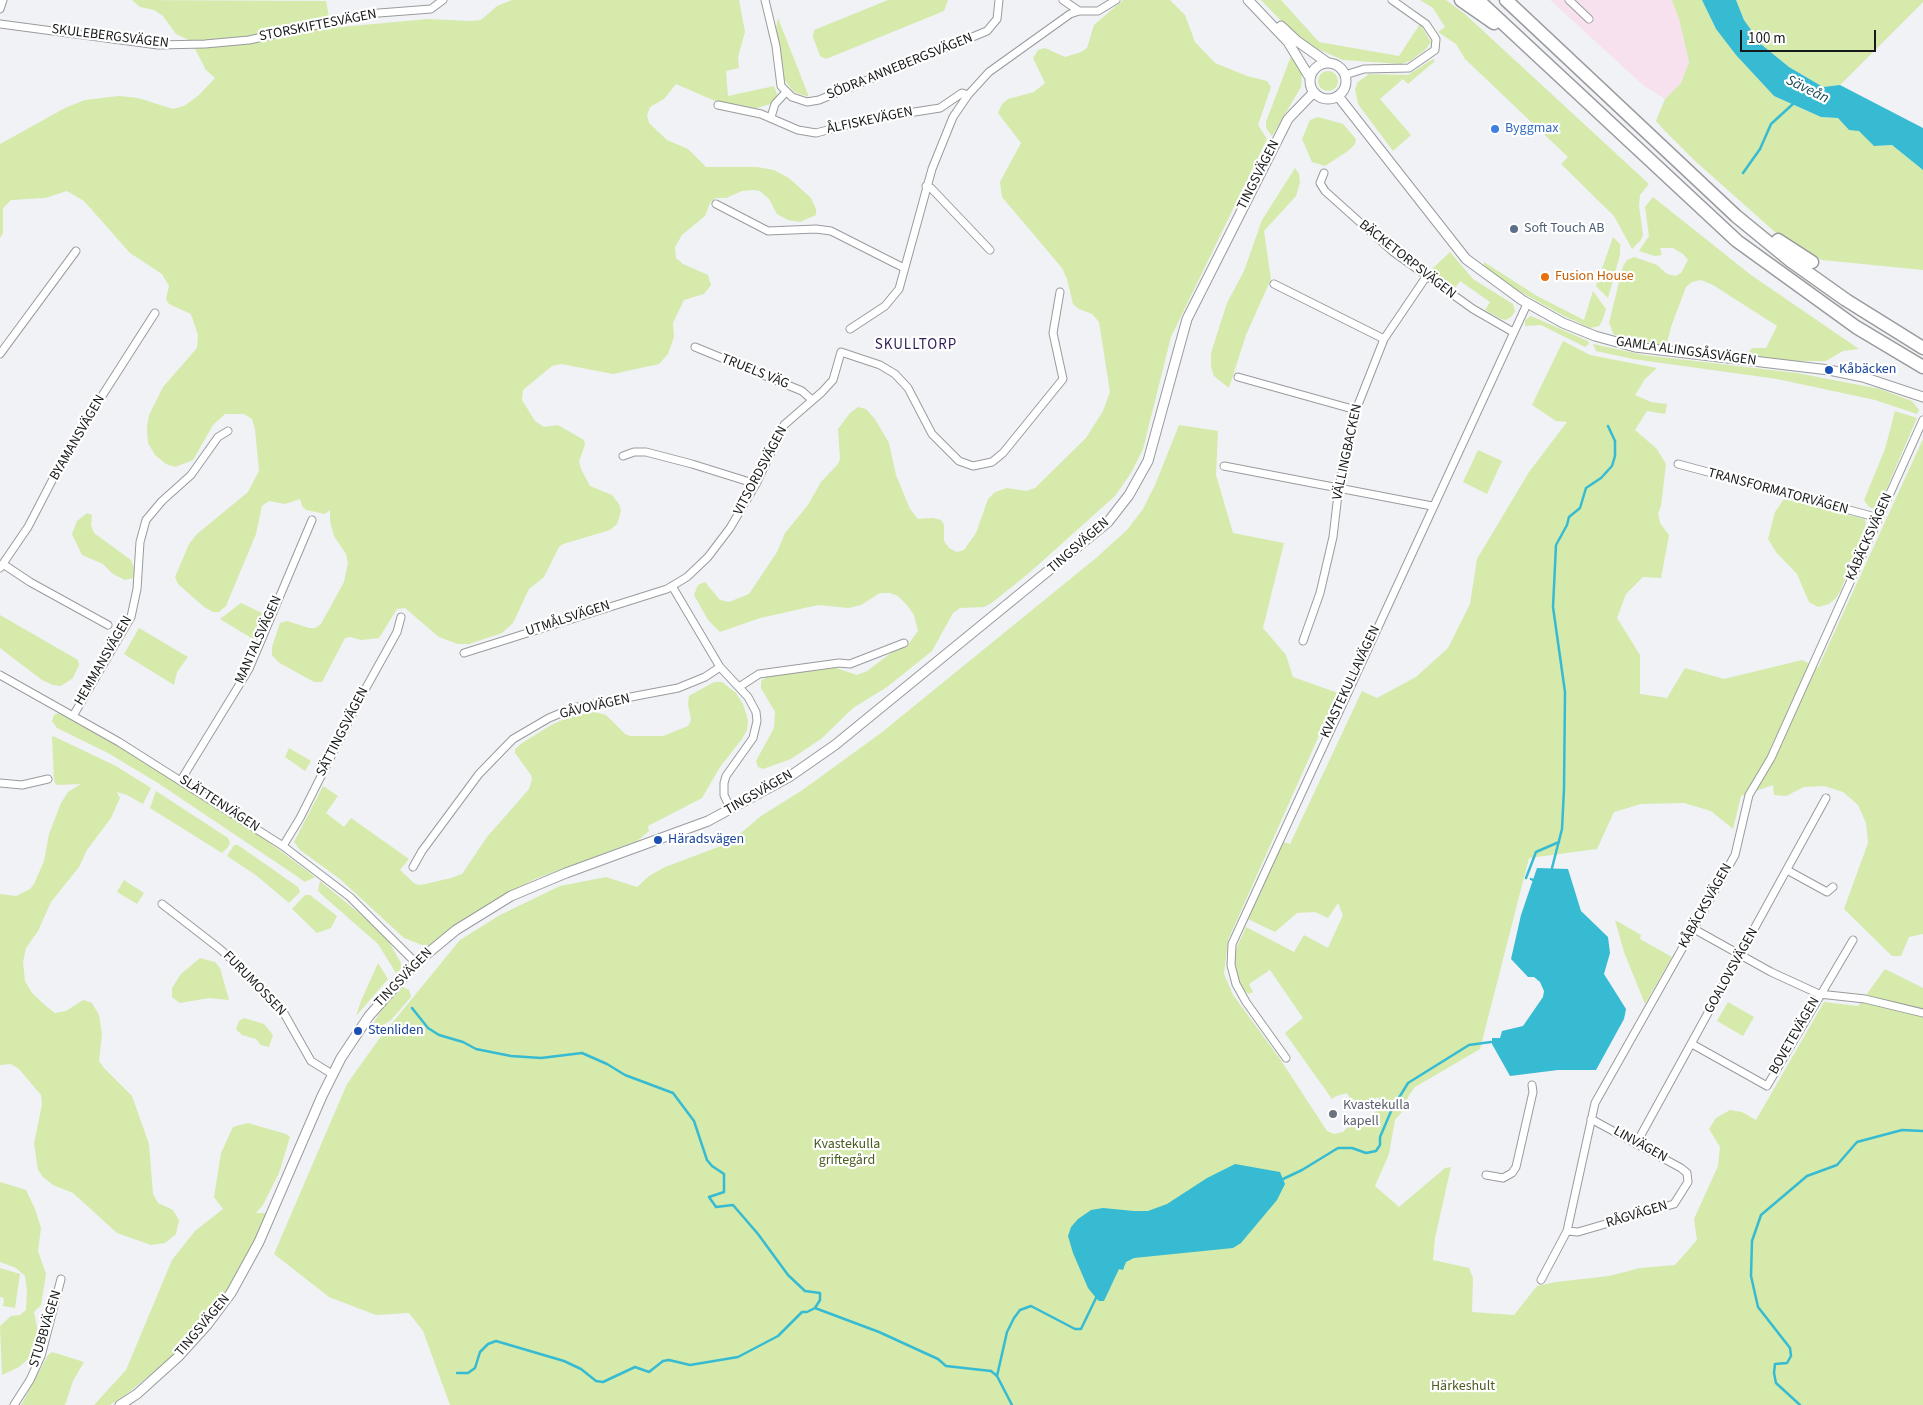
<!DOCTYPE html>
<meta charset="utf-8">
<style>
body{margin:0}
#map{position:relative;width:1923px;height:1405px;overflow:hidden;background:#f0f2f6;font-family:"Source Sans 3",sans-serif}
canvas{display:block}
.scale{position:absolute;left:1740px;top:30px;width:136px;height:22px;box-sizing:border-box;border:2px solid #18191a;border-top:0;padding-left:6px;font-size:15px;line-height:18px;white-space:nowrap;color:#18191a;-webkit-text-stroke:4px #fff;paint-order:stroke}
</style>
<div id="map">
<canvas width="1923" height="1405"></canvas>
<div class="scale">100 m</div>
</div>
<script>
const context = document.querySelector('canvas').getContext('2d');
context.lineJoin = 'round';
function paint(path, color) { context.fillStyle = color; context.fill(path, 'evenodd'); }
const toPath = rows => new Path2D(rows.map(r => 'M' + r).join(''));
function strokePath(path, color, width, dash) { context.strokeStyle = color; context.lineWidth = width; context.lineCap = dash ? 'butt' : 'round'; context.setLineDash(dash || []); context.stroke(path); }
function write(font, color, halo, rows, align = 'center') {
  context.font = font + ' "Source Sans 3",sans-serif'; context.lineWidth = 4.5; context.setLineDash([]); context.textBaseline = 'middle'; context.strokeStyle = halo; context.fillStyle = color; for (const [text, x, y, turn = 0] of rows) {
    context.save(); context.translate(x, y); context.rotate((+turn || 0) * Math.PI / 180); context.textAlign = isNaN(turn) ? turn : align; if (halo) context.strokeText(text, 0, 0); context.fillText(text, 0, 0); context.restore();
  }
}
const industrial = toPath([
 [1550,0,1672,0,1679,19,1689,62,1681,83,1665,99,1644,86]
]);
const green = toPath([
 [132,0,326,1,331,28,427,19,471,21,481,20,497,6,512,0,739,0,745,32,738,57,739,68,726,71,728,96,774,86,777,94,775,99,771,104,753,109,715,101,676,84,664,99,650,107,647,115,649,123,667,140,688,149,706,167,757,167,774,170,789,178,811,198,816,209,816,215,800,222,788,220,777,214,769,199,760,191,753,190,742,191,726,198,716,198,710,203,705,216,682,235,675,247,676,258,683,264,708,275,711,285,704,294,684,300,673,323,674,337,668,354,659,364,613,374,561,364,552,366,523,390,522,400,535,421,544,427,558,425,584,440,585,445,579,461,581,469,590,486,612,495,619,504,621,511,617,524,610,530,563,544,559,547,544,577,529,589,513,623,502,633,469,644,458,644,439,637,405,608,397,609,379,638,361,640,350,637,345,638,322,682,314,682,278,662,272,655,272,647,280,623,287,621,309,628,315,628,321,624,344,582,348,563,346,554,334,536,330,522,330,510,325,514,306,510,302,506,300,499,285,504,269,501,262,506,256,534,226,606,219,612,213,612,204,607,178,584,175,577,189,544,197,534,248,492,259,471,255,429,252,419,244,414,225,414,213,425,193,460,175,467,166,464,155,455,148,443,147,427,149,415,163,387,197,348,198,335,191,314,169,304,166,299,169,286,162,274,130,253,84,201,67,191,45,198,11,200,3,208,3,233,0,238,0,144,65,108,85,100,119,96,138,98,173,109,184,106,199,95,215,78,206,70,191,41,176,34,163,16,154,10,140,7],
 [888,0,948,0,944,11,826,59,820,56,813,37,814,30],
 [1123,0,1170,0,1185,15,1195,42,1215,63,1247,76,1267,81,1271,87,1258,125,1267,139,1171,337,1143,449,1131,473,1115,496,1029,573,993,602,984,607,960,608,953,613,932,651,887,687,853,708,821,739,791,759,763,769,758,767,756,761,774,728,775,712,761,688,761,681,769,676,830,666,857,675,867,671,895,650,907,646,918,631,914,615,907,605,898,596,890,593,880,593,861,605,848,608,818,605,760,618,720,632,708,620,694,595,698,585,705,582,720,600,729,602,749,594,777,552,785,533,808,505,821,482,838,464,840,459,838,429,850,413,858,407,866,409,875,419,889,443,896,475,910,509,918,519,933,518,941,520,944,525,944,541,949,548,957,552,964,550,976,533,988,499,995,492,1007,488,1026,491,1035,488,1086,438,1103,411,1110,392,1099,322,1092,314,1079,309,1073,304,1067,279,1062,268,1002,197,1000,182,1021,143,998,113,1002,104,1008,99,1034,92,1045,83,1033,58,1038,50,1045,48,1065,57,1081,52,1087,48,1094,25],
 [1261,0,1281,0,1319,42,1399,56,1420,24,1431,42,1425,50,1410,61,1401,64,1343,60,1306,44,1289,29],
 [1420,0,1446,0,1466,15,1649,184,1640,195,1639,206,1643,234,1641,240,1632,249,1614,216,1561,164,1568,157,1465,59,1456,44,1438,32,1445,27,1433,8],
 [1672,0,1702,0,1716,29,1736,55,1774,96,1821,117,1838,118,1849,130,1859,130,1874,146,1892,145,1923,170,1923,270,1822,260,1775,232,1694,160,1664,130,1656,121,1665,99,1681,83,1689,62,1679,19],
 [1736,0,1923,0,1923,2,1840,85,1823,87,1789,67,1762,45,1744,20],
 [778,18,809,97,794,92,783,78,776,28],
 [1291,56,1302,74,1301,87,1272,136,1266,128,1266,122],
 [1433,59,1435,61,1408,84,1403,79,1380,99,1411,135,1393,151,1358,104,1355,89,1358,82,1369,74,1408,75],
 '1318 81a10 10 0 1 1 20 0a10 10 0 1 1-20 0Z',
 [1318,117,1343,124,1356,139,1355,144,1348,151,1325,166,1312,162,1302,139,1310,120],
 [1295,168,1299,174,1300,182,1296,196,1264,231,1271,279,1246,335,1229,388,1214,376,1211,367,1211,353,1227,303,1244,271,1262,220],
 [1653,197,1751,275,1859,349,1843,351,1826,361,1790,361,1752,356,1749,352,1752,348,1766,348,1777,326,1713,285,1701,280,1692,282,1686,287,1671,327,1667,343,1662,345,1614,335,1609,323,1623,266,1627,260,1634,257,1643,260,1657,265,1667,274,1676,276,1681,273,1688,260,1683,254,1673,248,1660,248,1662,255,1655,256,1639,251,1649,236,1645,207],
 [1613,237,1620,244,1620,255,1608,298,1596,286],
 [1450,252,1473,279,1513,304,1515,311,1512,316,1506,320,1501,319,1485,310,1490,302,1460,281,1454,289,1429,272],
 [1484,262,1537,296,1584,320,1593,291,1606,309,1602,321,1599,326,1590,328,1564,316,1510,286,1484,266],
 [1531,316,1588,341,1589,344,1585,347,1541,325,1525,326,1525,320],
 [1563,341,1590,355,1657,368,1645,379,1635,395,1651,402,1667,404,1665,414,1647,411,1635,430,1657,449,1666,464,1661,506,1658,513,1660,523,1669,535,1661,578,1643,577,1626,594,1617,618,1640,655,1640,694,1667,698,1685,668,1724,679,1802,660,1818,668,1923,439,1923,934,1909,937,1901,956,1892,956,1844,909,1868,843,1866,823,1858,805,1843,792,1824,786,1804,787,1786,796,1774,795,1773,785,1741,796,1733,829,1711,811,1684,803,1641,804,1614,812,1597,849,1529,858,1480,1049,1415,1087,1409,1095,1402,1112,1395,1120,1389,1154,1375,1186,1399,1207,1445,1168,1451,1167,1435,1238,1433,1260,1469,1268,1473,1278,1472,1312,1514,1315,1537,1286,1556,1282,1609,1276,1640,1268,1675,1265,1697,1240,1694,1219,1718,1166,1720,1147,1709,1129,1716,1118,1730,1110,1742,1112,1756,1120,1824,1002,1858,1006,1885,969,1923,988,1923,1405,450,1405,423,1331,409,1313,376,1315,329,1297,274,1254,347,1084,379,1039,460,940,500,915,560,886,606,877,637,887,649,876,665,867,729,843,761,816,801,791,881,733,1096,558,1127,530,1143,509,1155,485,1179,425,1218,431,1216,475,1233,533,1284,543,1263,628,1286,655,1293,677,1338,693,1228,940,1224,974,1233,995,1280,1059,1327,1131,1334,1134,1343,1132,1351,1124,1370,1116,1379,1109,1381,1102,1378,1097,1366,1104,1352,1102,1347,1093,1336,1096,1332,1099,1285,1033,1303,1018,1270,970,1249,984,1253,992,1249,994,1243,990,1236,975,1234,963,1235,951,1246,927,1294,952,1304,935,1328,948,1343,915,1338,903,1328,918,1315,912,1297,913,1275,932,1248,919,1283,842,1290,844,1362,691,1377,698,1416,677,1448,648,1470,604,1477,559,1529,472,1567,422,1556,421,1532,405],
 [1593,344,1644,355,1797,373,1880,389,1912,401,1919,410,1917,414,1875,400,1777,379,1633,359,1596,351],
 [1895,411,1917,418,1880,504,1874,509,1869,507,1864,500,1885,449],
 [1478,450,1502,461,1487,494,1463,482],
 [1784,499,1865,519,1866,524,1841,590,1836,598,1829,604,1818,607,1809,602,1797,574,1776,552,1768,539,1775,512],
 [87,513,92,515,91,525,94,533,131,560,135,571,133,578,125,580,113,574,103,564,82,555,72,534,77,521],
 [241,603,262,613,253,639,220,619],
 [0,615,78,660,79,665,73,678,61,686,53,685,42,680,0,648],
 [139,628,188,657,177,672,174,685,124,654],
 [714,682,722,682,736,693,743,704,748,720,747,730,742,739,720,767,702,798,648,826,649,831,637,841,535,879,496,899,430,945,422,945,404,938,340,879,300,850,294,842,323,786,338,796,326,813,344,827,351,818,409,859,400,870,415,884,421,885,451,878,462,874,487,837,529,789,532,779,531,775,515,753,515,749,522,743,553,724,574,715,594,712,606,715,625,734,630,736,663,736,688,726,691,720,688,704,689,696],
 [58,713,120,747,242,822,315,877,305,882,298,877,158,783,108,753,57,728,52,721,54,715],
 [53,736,116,766,151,788,143,804,127,795,117,792,120,798,111,818,87,850,79,867,51,902,38,931,26,948,23,962,25,981,32,993,47,1007,55,1013,66,1011,83,1000,92,1003,99,1015,102,1034,99,1061,104,1068,132,1096,149,1144,153,1194,158,1203,173,1210,179,1220,176,1234,165,1243,151,1245,117,1233,73,1193,53,1185,43,1177,38,1170,34,1144,42,1104,41,1095,19,1069,11,1064,0,1065,0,894,16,896,30,889,34,884,44,861,49,834,61,803,68,792,81,784,56,785,54,780,52,737],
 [289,748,311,761,305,771,285,757],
 [156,791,228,838,230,843,228,847,222,853,150,808],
 [234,845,238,845,298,887,300,892,289,903,257,876,227,856],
 [124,880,144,893,137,904,117,892],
 [320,881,375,926,389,942,401,963,401,969,396,973,378,944,321,894,318,890],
 [305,895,310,895,337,916,331,928,317,933,292,909],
 [1615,920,1641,935,1640,939,1672,957,1645,1004,1624,952],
 [200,958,215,962,220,968,229,1000,209,998,180,1003,172,997,172,988,181,974],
 [378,963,388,979,356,1016,361,1001],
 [403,987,409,990,411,997,391,1020,372,1032,370,1029,382,1009],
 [1728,1002,1754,1017,1743,1036,1717,1021],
 [244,1018,264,1024,273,1035,269,1047,261,1045,256,1039,242,1035,236,1029,239,1021],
 [248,1123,286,1134,290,1137,279,1173,263,1205,256,1213,268,1213,259,1237,224,1296,185,1343,165,1363,124,1396,110,1405,94,1405,126,1370,172,1260,195,1231,223,1209,214,1197,221,1153,233,1127],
 [0,1182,26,1190,35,1209,41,1228,38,1251,46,1274,41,1305,34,1312,38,1332,33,1350,27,1360,19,1367,2,1375,0,1326,11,1316,20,1315,26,1310,27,1291,25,1276,16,1268,0,1262],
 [0,1268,20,1274,15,1308,3,1306,4,1298,0,1297],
 [52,1352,84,1362,73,1381,65,1405,21,1405,48,1355]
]);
const water = toPath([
 [1702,0,1736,0,1744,20,1762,45,1789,67,1823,87,1840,85,1923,128,1923,170,1892,145,1874,146,1859,131,1849,130,1838,118,1821,117,1774,96,1736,55,1716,29],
 [1537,868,1568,869,1581,911,1608,937,1610,953,1604,974,1626,1009,1624,1019,1596,1070,1558,1070,1510,1076,1492,1044,1492,1038,1500,1038,1502,1031,1523,1026,1543,997,1544,991,1540,982,1534,977,1528,977,1511,959,1521,915],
 [1235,1164,1280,1172,1285,1184,1277,1200,1241,1243,1233,1248,1134,1258,1126,1262,1123,1270,1119,1269,1104,1301,1099,1301,1096,1298,1088,1288,1073,1253,1068,1236,1071,1227,1078,1219,1091,1210,1103,1208,1134,1211,1148,1211,1167,1204,1207,1178]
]);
const stream = toPath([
 [1743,173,1760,149,1771,124,1794,103],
 [1552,868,1562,829,1564,789,1565,692,1553,607,1556,545,1567,525,1569,517,1580,508,1586,488,1601,478,1612,466,1615,456,1615,441,1608,426],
 [1526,878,1536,852,1559,842],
 [1531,879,1533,880],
 [412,1008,428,1028,439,1035,463,1042,476,1049,511,1056,541,1058,582,1053,607,1064,625,1075,673,1093,694,1121,707,1160,712,1166,724,1174,724,1192,709,1197,716,1207,733,1205,758,1234,788,1275,805,1291,820,1293,820,1300,815,1308],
 [1283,1179,1302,1170,1338,1148,1352,1148,1366,1153,1376,1151,1380,1145,1380,1137,1392,1109,1408,1083,1469,1045,1491,1042],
 [457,1373,468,1373,475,1368,480,1352,488,1344,496,1341,564,1361,581,1369,596,1381,603,1382,635,1367,649,1372,663,1361,669,1360,690,1365,738,1357,778,1336,802,1312,807,1312,815,1308,879,1332,938,1359,946,1366,991,1371,997,1376],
 [1012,1405,997,1376,1007,1332,1014,1318,1020,1310,1031,1306,1075,1329,1081,1329,1096,1298],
 [1800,1405,1776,1383,1774,1373,1775,1364,1787,1363,1791,1356,1790,1348,1758,1307,1751,1276,1752,1241,1761,1215,1807,1176,1837,1165,1857,1142,1902,1130,1923,1131]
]);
const minor = toPath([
 [765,0,776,46,781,86,792,97,807,102,819,100,987,31,997,19,999,0],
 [1063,0,1079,11],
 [1569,0,1589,19],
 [0,9,3,0],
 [0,24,158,45,205,44,249,40,366,14,431,9,443,0],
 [1345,75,1364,69,1409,68,1435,50,1436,39,1426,24,1392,0],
 [718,105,761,114,798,130,816,133,870,119,940,108,962,93,968,95],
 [771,117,775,104,786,92],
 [1324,173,1320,183,1325,191,1392,251,1473,309,1513,332],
 [926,186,931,188,990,250],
 [716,204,768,231,816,229,831,231,904,268],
 [1274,284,1384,339],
 [850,329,885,306,899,289,932,169,953,117,968,95,989,72,1070,14,1079,11,1098,11,1116,0],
 [695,347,802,391,812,400],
 [0,354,76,251],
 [1238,377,1356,410],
 [623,456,634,452,646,452,692,464,756,484],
 [1678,464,1879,518],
 [1224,466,1432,506],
 [3,564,30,582,108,625],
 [0,568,28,527,70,446,155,313],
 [672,586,720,667,748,697,756,712,757,721,753,738,726,776,724,783,724,795,731,810],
 [1303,641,1320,593,1333,537,1339,486,1356,410,1384,339,1426,277],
 [464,653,667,589,687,577,708,557,730,528,756,484,784,425,822,392,833,380,841,352,880,365,895,374,908,388,932,434,959,461,973,466,992,462,1003,453,1063,379,1053,333,1060,292],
 [0,675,119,742,283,846,350,897,416,963],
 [739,687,759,674,839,663,850,664,904,643],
 [73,716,131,617,137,589,140,542,146,520,162,501,191,475,218,437,228,431],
 [181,780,249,669,312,520],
 [0,783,22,785,48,779],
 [283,846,300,818,362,695,397,632,401,617],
 [413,867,422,851,479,774,513,739,549,718,573,708,678,688,705,677,720,667],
 [1787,870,1827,892,1833,887],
 [162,904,220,949,256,982,281,1008,311,1061,332,1074],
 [1694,929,1771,972,1819,994,1865,999,1923,1013],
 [1692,1044,1767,1086,1853,940],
 [1286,1058,1246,1002,1236,984,1231,965,1232,944,1527,304],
 [1636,1144,1826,798],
 [1486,1175,1503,1178,1512,1173,1516,1167,1533,1092,1532,1085],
 [1567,1231,1578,1232,1674,1204,1688,1182,1687,1173,1681,1168,1591,1119],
 [1541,1280,1567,1231,1595,1103,1735,855,1749,795,1771,758,1923,420],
 [14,1405,30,1380,41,1356,61,1279]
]);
const tertiary = toPath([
 [1248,0,1288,42,1310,78],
 [1281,26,1297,41,1328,63],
 '1310 81a18 18 0 1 1 36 0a18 18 0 1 1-36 0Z',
 [1338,96,1466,259,1522,300,1563,323,1595,336,1635,347,1829,370,1863,377,1923,397],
 [120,1405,137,1394,178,1357,207,1325,231,1293,259,1242,322,1096,341,1058,369,1016,416,963,456,930,511,896,566,873,708,821,789,777,835,745,1108,522,1129,495,1148,461,1187,319,1288,119,1314,92]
]);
const motorway = toPath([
 [1461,0,1494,23],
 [1478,0,1737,241,1856,327,1923,367],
 [1506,0,1736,216,1791,261,1846,300,1923,348],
 [1778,240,1812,262]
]);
const markers = [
 [1495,129,5,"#3f7fe0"],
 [1514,229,5,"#5c6f8a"],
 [1545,277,5,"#e8710a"],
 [1829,370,5,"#1a4fb4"],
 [658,840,5,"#1a4fb4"],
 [358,1031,5,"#1a4fb4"],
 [1333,1114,5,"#6b7280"]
];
const streetNames = [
 ["STORSKIFTESVÄGEN",318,26,-11],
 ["SKULEBERGSVÄGEN",110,37,7],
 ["SÖDRA ANNEBERGSVÄGEN",900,67,-22],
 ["ÅLFISKEVÄGEN",870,121,-12],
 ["TINGSVÄGEN",1259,175,-63],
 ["BÄCKETORPSVÄGEN",1407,260,38],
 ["GAMLA ALINGSÅSVÄGEN",1686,352,8],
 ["TRUELS VÄG",755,372,22],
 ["BYAMANSVÄGEN",78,438,-60],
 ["VÄLLINGBACKEN",1348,452,-78],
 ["VITSORDSVÄGEN",761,471,-62],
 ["TRANSFORMATORVÄGEN",1778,492,15],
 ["KÅBÄCKSVÄGEN",1870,537,-66],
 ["TINGSVÄGEN",1079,546,-41],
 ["UTMÅLSVÄGEN",568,619,-18],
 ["MANTALSVÄGEN",259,640,-66],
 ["HEMMANSVÄGEN",104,661,-60],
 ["KVASTEKULLAVÄGEN",1351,682,-65],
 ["GÅVOVÄGEN",595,707,-13],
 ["SÄTTINGSVÄGEN",343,732,-63],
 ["TINGSVÄGEN",759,793,-30],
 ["SLÄTTENVÄGEN",219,804,33],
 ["KÅBÄCKSVÄGEN",1706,906,-61],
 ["GOALOVSVÄGEN",1732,971,-61],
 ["TINGSVÄGEN",404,978,-46],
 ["FURUMOSSEN",254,984,46],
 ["BOVETEVÄGEN",1795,1036,-60],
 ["LINVÄGEN",1640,1145,29],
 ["RÅGVÄGEN",1637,1215,-17],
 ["TINGSVÄGEN",203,1326,-50],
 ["STUBBVÄGEN",46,1329,-73]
];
const shopNames = [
 ["Byggmax",1505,129]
];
const serviceNames = [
 ["Soft Touch AB",1524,229]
];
const foodNames = [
 ["Fusion House",1555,277]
];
const transitNames = [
 ["Kåbäcken",1839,370],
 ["Häradsvägen",668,840],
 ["Stenliden",368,1031]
];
const worshipNames = [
 ["Kvastekulla",1343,1106],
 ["kapell",1343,1122]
];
const parkNames = [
 ["Kvastekulla",847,1145],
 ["griftegård",847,1161],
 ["Härkeshult",1463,1387]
];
const waterNames = [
 ["Säveån",1807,90,26]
];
const neighbourhoodNames = [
 ["SKULLTORP",916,346]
];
paint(industrial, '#f7e1ef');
paint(green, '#d5eaab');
paint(water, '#36bbd2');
strokePath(stream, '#36bbd2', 2.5);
strokePath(minor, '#999b9e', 9);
strokePath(tertiary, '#999b9e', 11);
strokePath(motorway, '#999b9e', 15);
strokePath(minor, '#fff', 7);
strokePath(tertiary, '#fff', 9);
strokePath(motorway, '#fff', 12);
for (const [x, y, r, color] of markers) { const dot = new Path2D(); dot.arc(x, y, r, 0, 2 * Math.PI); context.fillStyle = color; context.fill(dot); strokePath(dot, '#fff', 2); }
write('14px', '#18191a', '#fff', streetNames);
write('14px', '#366cbe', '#fff', shopNames, 'left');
write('14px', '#4e5e75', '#fff', serviceNames, 'left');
write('14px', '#c56008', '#fff', foodNames, 'left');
write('14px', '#164399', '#fff', transitNames, 'left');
write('14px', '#5b616d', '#fff', worshipNames, 'left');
write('14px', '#4b5c20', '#fff', parkNames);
write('italic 15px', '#154c56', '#fff', waterNames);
context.letterSpacing = '1px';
write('15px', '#2f1d57', '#fff', neighbourhoodNames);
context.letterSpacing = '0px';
</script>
